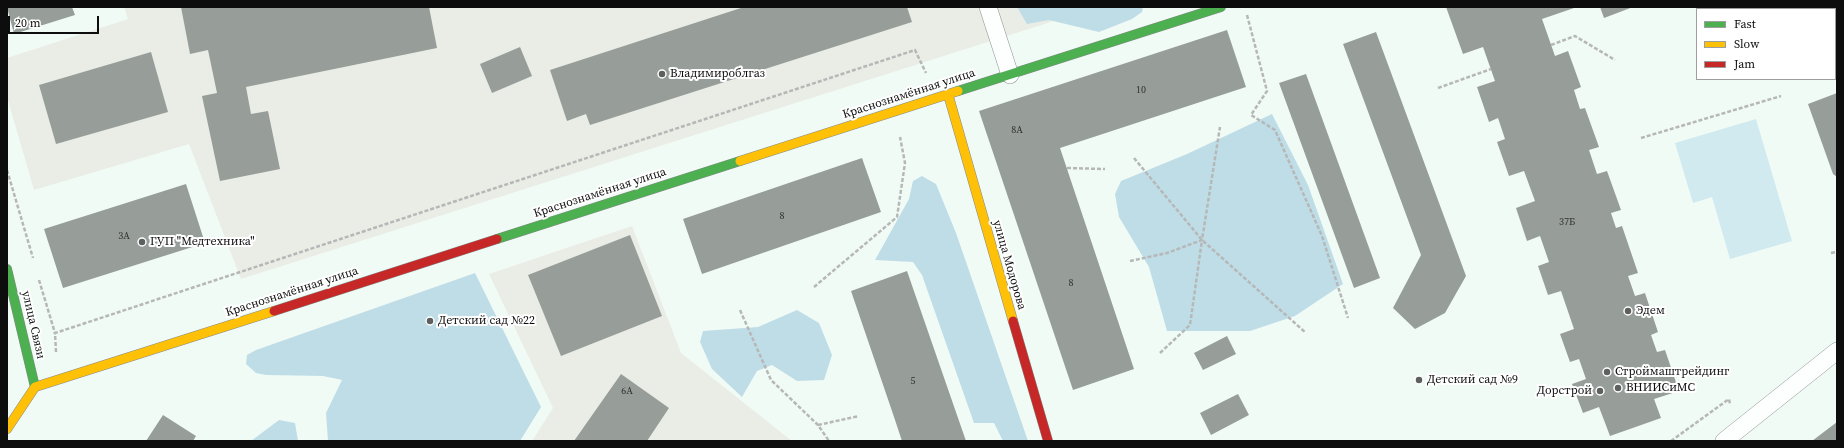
<!DOCTYPE html>
<meta charset="utf-8">
<style>
body{margin:0}
#map{position:relative;width:1844px;height:448px;overflow:hidden;background:#f1fbf6;font-family:"Source Serif 4",serif}
canvas{display:block}
.frame{position:absolute;inset:0;border:8px solid #0d0d0d;pointer-events:none}
.legend{position:absolute;left:1696px;top:8px;width:140px;height:72px;box-sizing:border-box;background:#fff;border:1px solid #9e9e9e;margin:0;padding:5px 7px;list-style:none;font-size:12px;color:#0d0d0d}
.legend li{display:flex;align-items:center;gap:8px;height:20px}
.legend b{width:20px;border:1px solid #9e9e9e}
.scale{position:absolute;left:8px;top:16px;width:91px;height:18px;box-sizing:border-box;border:2px solid #0d0d0d;border-top:0;padding-left:5px;font-size:12px;line-height:14px;white-space:nowrap;color:#0d0d0d;-webkit-text-stroke:3px #fff;paint-order:stroke}
</style>
<div id="map">
<canvas width="1844" height="448"></canvas>
<div class="frame"></div>
<ul class="legend">
<li><b style="height:5px;background:#4caf50"></b>Fast</li>
<li><b style="height:5px;background:#ffc107"></b>Slow</li>
<li><b style="height:5px;background:#c62828"></b>Jam</li>
</ul>
<div class="scale">20 m</div>
</div>
<script>
const context = document.querySelector('canvas').getContext('2d');
context.lineJoin = 'round';
function paint(path, color) { context.fillStyle = color; context.fill(path, 'evenodd'); }
const toPath = rows => new Path2D(rows.map(r => 'M' + r).join(''));
function strokePath(path, color, width, dash) { context.strokeStyle = color; context.lineWidth = width; context.lineCap = dash ? 'butt' : 'round'; context.setLineDash(dash || []); context.stroke(path); }
function write(font, color, halo, rows, align = 'center') {
  context.font = font + ' "Source Serif 4",serif'; context.lineWidth = 4; context.setLineDash([]); context.textBaseline = 'middle'; context.strokeStyle = halo; context.fillStyle = color; for (const [text, x, y, turn = 0] of rows) {
    context.save(); context.translate(x, y); context.rotate((+turn || 0) * Math.PI / 180); context.textAlign = isNaN(turn) ? turn : align; if (halo) context.strokeText(text, 0, 0); context.fillText(text, 0, 0); context.restore();
  }
}
const industrial = toPath([
 [124,7,1098,7,241,279,189,144,34,190,7,97,7,58,128,19],
 [632,226,681,353,792,441,532,441,553,408,489,274]
]);
const green = toPath([
 [1756,119,1792,241,1730,259,1712,197,1693,203,1675,143]
]);
const forest = toPath([
 [1017,7,1143,7,1142,12,1132,19,1099,32,1049,20,1027,24],
 [1272,114,1308,185,1343,284,1295,316,1250,331,1167,331,1149,267,1119,217,1115,194,1121,181,1187,154],
 [922,176,936,184,956,233,1028,441,1003,441,994,423,974,423,922,275,913,262,875,260,909,199,913,181],
 [475,273,541,407,520,441,328,441,326,413,342,380,323,376,266,375,256,373,246,364,247,355,256,350],
 [797,310,819,323,832,355,824,380,797,381,772,365,757,371,742,397,712,369,700,342,703,331,758,327],
 [279,420,295,423,298,441,251,441]
]);
const building = toPath([
 [7,7,72,7,75,15,14,34],
 [181,7,429,7,437,48,246,87,251,114,268,111,280,169,220,181,202,96,217,93,208,50,190,54],
 [744,7,907,7,912,22,590,125,586,114,567,121,550,70],
 [1446,7,1577,7,1542,19,1555,56,1568,51,1581,87,1574,90,1580,109,1585,108,1599,147,1589,150,1597,174,1607,171,1621,210,1611,213,1616,228,1622,226,1638,273,1628,276,1635,296,1645,293,1658,332,1651,335,1657,352,1665,350,1679,391,1654,399,1661,418,1610,436,1599,407,1583,413,1572,384,1586,379,1579,359,1570,362,1560,334,1574,329,1561,291,1548,295,1538,266,1549,262,1540,236,1527,241,1516,208,1535,201,1524,171,1509,176,1497,142,1505,139,1498,118,1489,122,1477,87,1495,81,1483,47,1463,54],
 [1600,7,1633,7,1604,18],
 [1227,30,1246,87,1060,148,1134,369,1073,390,979,111],
 [1376,32,1466,276,1445,313,1415,329,1393,308,1421,255,1343,44],
 [520,47,532,76,492,93,480,64],
 [151,52,168,112,56,144,39,85],
 [1306,74,1380,278,1354,288,1279,83],
 [1837,93,1837,177,1833,174,1808,104],
 [862,158,881,212,702,274,683,219],
 [186,184,205,243,63,288,44,229],
 [630,235,662,316,561,356,528,275],
 [907,271,966,441,902,441,893,414,851,291],
 [1227,336,1236,354,1203,370,1194,353],
 [621,374,669,408,647,441,574,441],
 [1238,394,1249,415,1211,435,1200,413],
 [163,415,196,436,193,441,146,441],
 [1837,422,1837,441,1812,441]
]);
const path = toPath([
 [1247,15,1267,91,1251,115,1275,130,1322,236,1348,318],
 [1551,45,1575,36,1615,60],
 [1438,88,1491,69],
 [1641,138,1781,96],
 [1134,158,1202,240,1306,333],
 [1067,168,1105,169],
 [7,170,33,258],
 [1831,253,1837,252],
 [1130,261,1167,253,1202,240,1220,127],
 [39,280,55,333,54,334],
 [814,287,897,217,905,163,900,137],
 [740,310,771,380,818,425,829,441],
 [56,352,55,333,915,50,926,73],
 [1160,353,1190,325,1202,240],
 [818,425,859,416],
 [1671,441,1729,399,1730,404]
]);
const lane = toPath([
 [988,7,1010,75],
 [1724,441,1837,351]
]);
const fast = toPath([
 [958,91,1221,7],
 [497,239,740,161],
 [7,269,35,387]
]);
const slow = toPath([
 [948,94,1013,321],
 [740,161,958,91],
 [7,429,35,387,274,311]
]);
const jam = toPath([
 [274,311,497,239],
 [1013,321,1048,441]
]);
const markers = [
 [662,74,4,"#5d605f"],
 [142,242,4,"#5d605f"],
 [1628,311,4,"#5d605f"],
 [430,321,4,"#5d605f"],
 [1607,372,4,"#5d605f"],
 [1419,380,4,"#5d605f"],
 [1618,388,4,"#5d605f"],
 [1600,391,4,"#5d605f"]
];
const numberNames = [
 ["10",1141,90],
 ["8А",1017,130],
 ["8",782,216],
 ["37Б",1567,222],
 ["3А",124,236],
 ["8",1071,283],
 ["5",913,381],
 ["6А",627,391]
];
const poiNames = [
 ["Владимироблгаз",670,74],
 ["ГУП \"Медтехника\"",150,242],
 ["Эдем",1636,311],
 ["Детский сад №22",438,321],
 ["Строймаштрейдинг",1615,372],
 ["Детский сад №9",1427,380],
 ["ВНИИСиМС",1626,388],
 ["Дорстрой",1592,391,"right"]
];
const streetNames = [
 ["Краснознамённая улица",909,94,-18],
 ["Краснознамённая улица",600,193,-18],
 ["улица Модорова",1009,265,74],
 ["Краснознамённая улица",292,292,-18],
 ["улица Связи",33,325,77]
];
paint(industrial, '#eaece6');
paint(green, '#d1eaef');
paint(forest, '#bfdde7');
paint(building, '#979e9a');
strokePath(lane, '#909492', 18);
strokePath(fast, '#868b89', 10);
strokePath(slow, '#868b89', 10);
strokePath(jam, '#868b89', 10);
strokePath(path, '#b6b8b7', 2.5, [4, 2]);
strokePath(lane, '#fdfefe', 17);
strokePath(fast, '#4caf50', 9);
strokePath(slow, '#ffc107', 9);
strokePath(jam, '#c62828', 9);
for (const [x, y, r, color] of markers) { const dot = new Path2D(); dot.arc(x, y, r, 0, 2 * Math.PI); context.fillStyle = color; context.fill(dot); strokePath(dot, '#fff', 1.5); }
write('10px', '#303130', null, numberNames);
write('12px', '#0d0d0d', '#fff', poiNames, 'left');
write('12px', '#0d0d0d', '#fff', streetNames);
</script>
